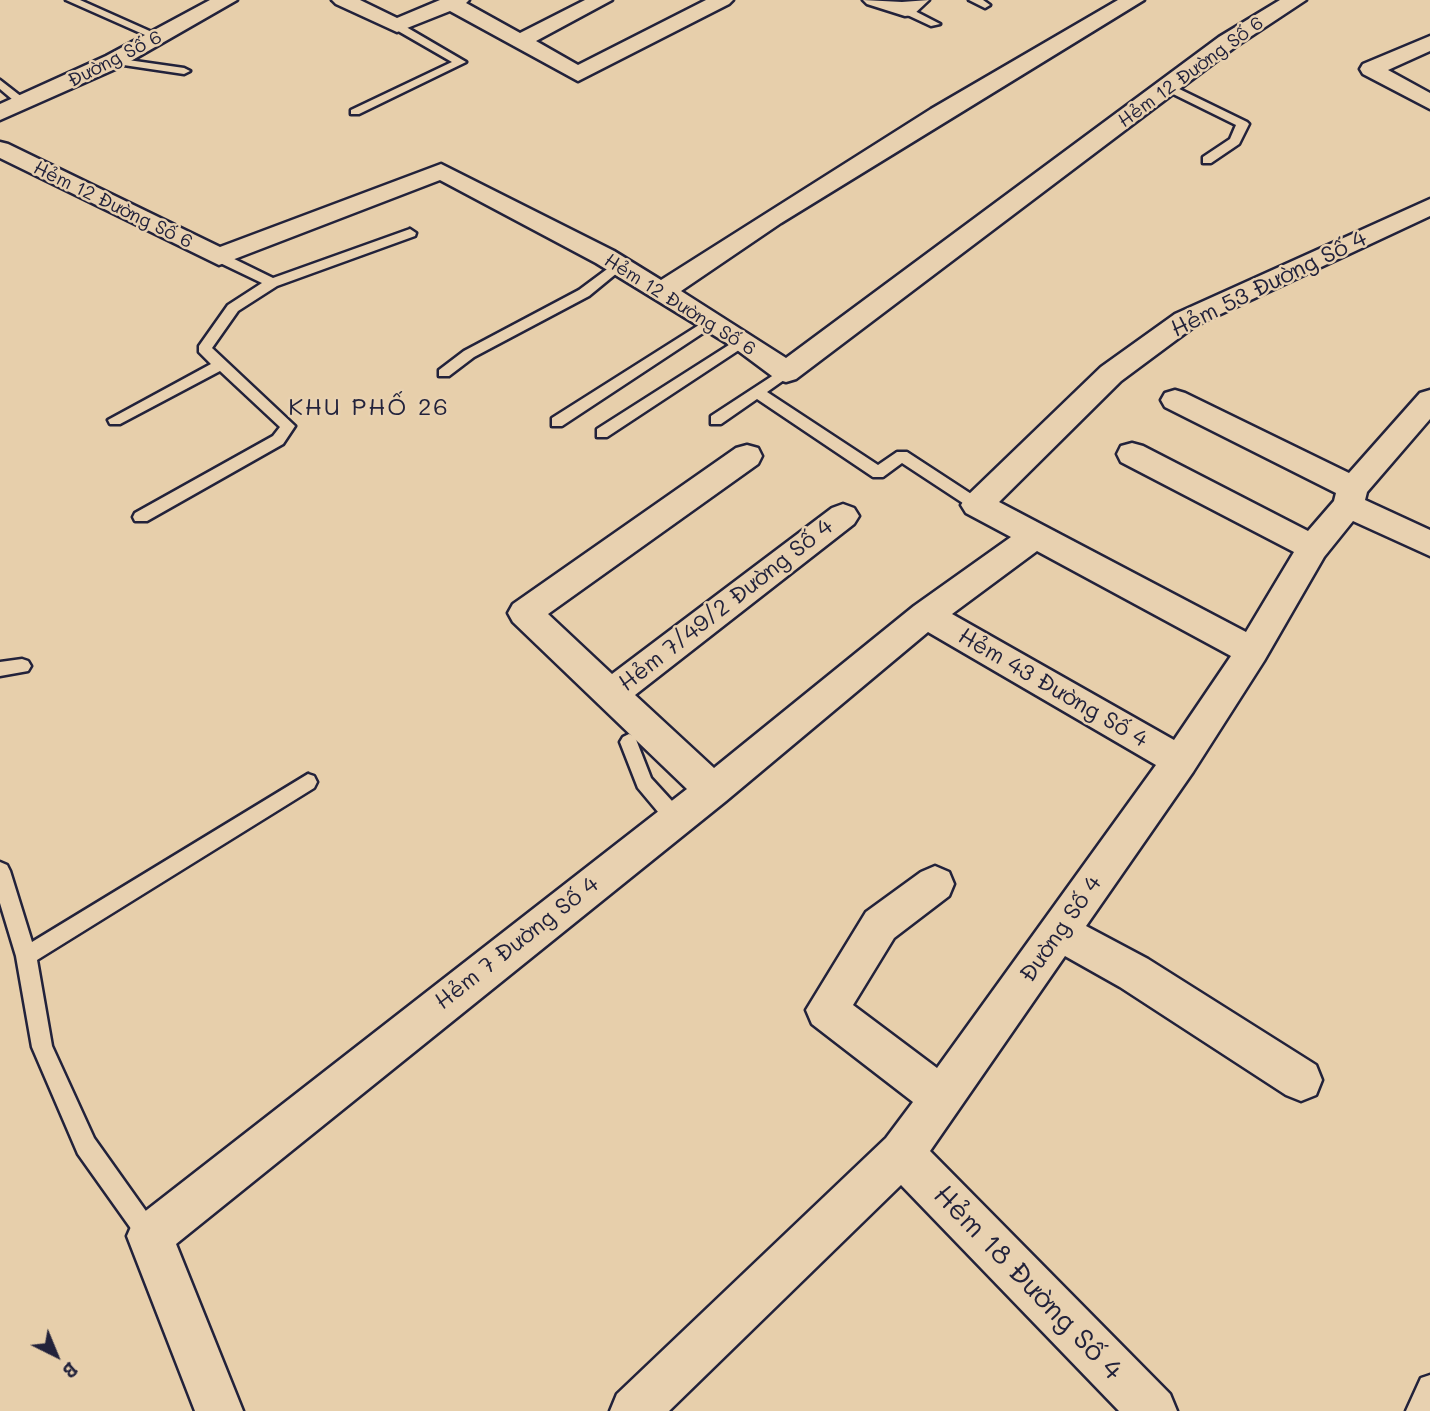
<!DOCTYPE html>
<meta charset="utf-8">
<style>
body{margin:0}
#map{position:relative;width:1430px;height:1411px;overflow:hidden;background:#e7cfab;font-family:Mali,sans-serif}
canvas{display:block}
.north{position:absolute;left:21px;top:1320px;width:70px;height:70px;-webkit-text-stroke:5px #e8d1b0;paint-order:stroke;rotate:137deg;font-size:19px;font-weight:700;line-height:28px;text-align:center;color:#22223b}
.north::after{content:'';display:block;margin:auto;width:24px;height:32px;background:#22223b;clip-path:polygon(50% 0,100% 100%,50% 72%,0 100%)}
</style>
<div id="map">
<canvas width="1430" height="1411"></canvas>
<div class="north">B</div>
</div>
<script>
const context = document.querySelector('canvas').getContext('2d');
context.lineJoin = 'round';
const toPath = rows => new Path2D(rows.map(r => 'M' + r).join(''));
function strokePath(path, color, width, dash) { context.strokeStyle = color; context.lineWidth = width; context.lineCap = dash ? 'butt' : 'round'; context.setLineDash(dash || []); context.stroke(path); }
function paint(path, color) { context.fillStyle = color; context.fill(path, 'evenodd'); }
function write(font, color, halo, rows, align = 'center') {
  context.font = font + ' Mali,sans-serif'; context.lineWidth = 5; context.setLineDash([]); context.textBaseline = 'middle'; context.strokeStyle = halo; context.fillStyle = color; for (const [text, x, y, turn = 0] of rows) {
    context.save(); context.translate(x, y); context.rotate((+turn || 0) * Math.PI / 180); context.textAlign = isNaN(turn) ? turn : align; if (halo) context.strokeText(text, 0, 0); context.fillText(text, 0, 0); context.restore();
  }
}
const service = toPath([
 [66,0,80,0,163,37,154,39,66,0],
 [969,0,983,0,990,5,985,8,969,0],
 [901,8,909,8,940,24,931,26,901,12,901,8],
 [393,24,401,24,466,62,359,114,351,114,351,110,452,62,393,28,393,24],
 [114,58,184,68,190,71,184,74,110,63,108,61,114,58],
 [0,80,27,101,27,105,19,105,0,89,0,80],
 [1163,85,1171,85,1247,122,1249,124,1239,144,1211,163,1203,163,1203,157,1230,139,1236,125,1163,89,1163,85],
 [410,229,416,233,415,236,277,286,238,311,212,348,295,426,283,444,147,521,135,521,133,517,135,513,273,436,280,427,220,371,120,424,110,424,108,420,211,364,199,352,199,346,228,305,262,283,214,260,214,254,224,254,273,278,410,229],
 [618,261,625,265,623,268,589,296,474,357,449,376,439,376,439,370,464,351,579,290,618,261],
 [710,318,715,319,715,325,562,426,552,426,552,418,710,318],
 [743,336,750,341,748,344,607,437,597,437,597,429,743,336],
 [786,367,793,372,791,375,767,392,878,465,897,452,907,452,982,501,985,505,982,509,972,509,902,463,883,477,873,477,757,399,721,424,711,424,711,416,786,367],
 [22,659,28,661,31,666,28,671,0,676,0,662,22,659],
 [629,734,635,737,651,778,683,813,685,819,683,825,676,827,669,825,638,788,620,742,623,737,629,734],
 [308,774,314,776,317,782,314,788,37,960,52,1046,94,1138,158,1228,161,1236,158,1244,150,1247,142,1244,78,1154,32,1047,16,956,0,903,0,862,7,865,10,871,32,942,308,774],
 [1430,1375,1430,1411,1406,1411,1421,1378,1430,1375]
]);
const minor = toPath([
 [210,0,237,0,122,66,0,120,0,104,106,56,210,0],
 [332,0,360,0,397,18,440,0,469,0,466,3,520,33,585,0,612,0,536,41,578,65,706,0,733,0,729,4,578,81,450,11,397,32,336,4,332,0],
 [863,0,902,2,929,0,913,15,905,16,867,4,863,0],
 [1118,0,1144,0,781,223,681,291,786,358,1219,37,1280,0,1306,0,1235,47,796,379,786,382,776,379,733,347,596,263,440,180,219,265,0,158,0,142,8,144,220,247,441,164,614,251,661,280,931,109,1118,0],
 [1430,36,1430,51,1388,70,1430,93,1430,109,1363,74,1360,69,1363,64,1430,36],
 [1430,199,1430,216,1195,326,1121,381,999,502,1246,632,1294,552,1121,462,1117,454,1121,446,1132,443,1143,446,1308,531,1334,501,1336,493,1165,407,1161,400,1165,393,1175,390,1185,393,1349,473,1420,393,1430,390,1430,419,1367,492,1365,500,1430,530,1430,556,1353,521,1324,557,1264,661,1193,772,1086,926,1148,959,1316,1065,1322,1080,1316,1095,1301,1101,1286,1095,1120,987,1065,956,930,1151,1170,1394,1177,1411,1119,1411,901,1185,669,1411,610,1411,617,1394,886,1138,913,1102,812,1024,806,1010,866,912,921,872,935,866,949,872,954,884,949,896,894,938,853,1005,937,1068,1156,765,928,632,726,801,176,1244,243,1411,195,1411,127,1236,134,1220,687,789,513,622,508,613,513,604,736,448,747,445,758,448,762,456,758,464,548,614,612,674,832,508,843,504,854,508,859,516,854,524,635,695,714,768,914,606,1011,537,966,513,961,505,966,497,1101,367,1175,314,1430,199],
 [1037,551,1231,656,1174,740,952,614,1037,551]
]);
const farStreetnames = [
 ["Đường Số 6",115,59,-27],
 ["Hẻm 12 Đường Số 6",1191,72,-36],
 ["Hẻm 12 Đường Số 6",113,205,26],
 ["Hẻm 12 Đường Số 6",680,305,32]
];
const streetNames = [
 ["Hẻm 53 Đường Số 4",1269,284,-26],
 ["Hẻm 7/49/2 Đường Số 4",726,605,-38],
 ["Hẻm 43 Đường Số 4",1053,688,30],
 ["Đường Số 4",1061,929,-55],
 ["Hẻm 7 Đường Số 4",517,943,-38]
];
const neighbourhoodNames = [
 ["KHU PHỐ 26",369,408]
];
const nearStreetnames = [
 ["Hẻm 18 Đường Số 4",1028,1283,46]
];
strokePath(service, '#22223b', 5);
strokePath(minor, '#22223b', 5);
paint(service, '#e8d1b0');
paint(minor, '#e8d1b0');
write('19px', '#22223b', '#e8d1b0', farStreetnames);
write('23px', '#22223b', '#e8d1b0', streetNames);
context.letterSpacing = '2px';
write('24px', '#22223b', '#e8d1b0', neighbourhoodNames);
context.letterSpacing = '0px';
write('28px', '#22223b', '#e8d1b0', nearStreetnames);
</script>
